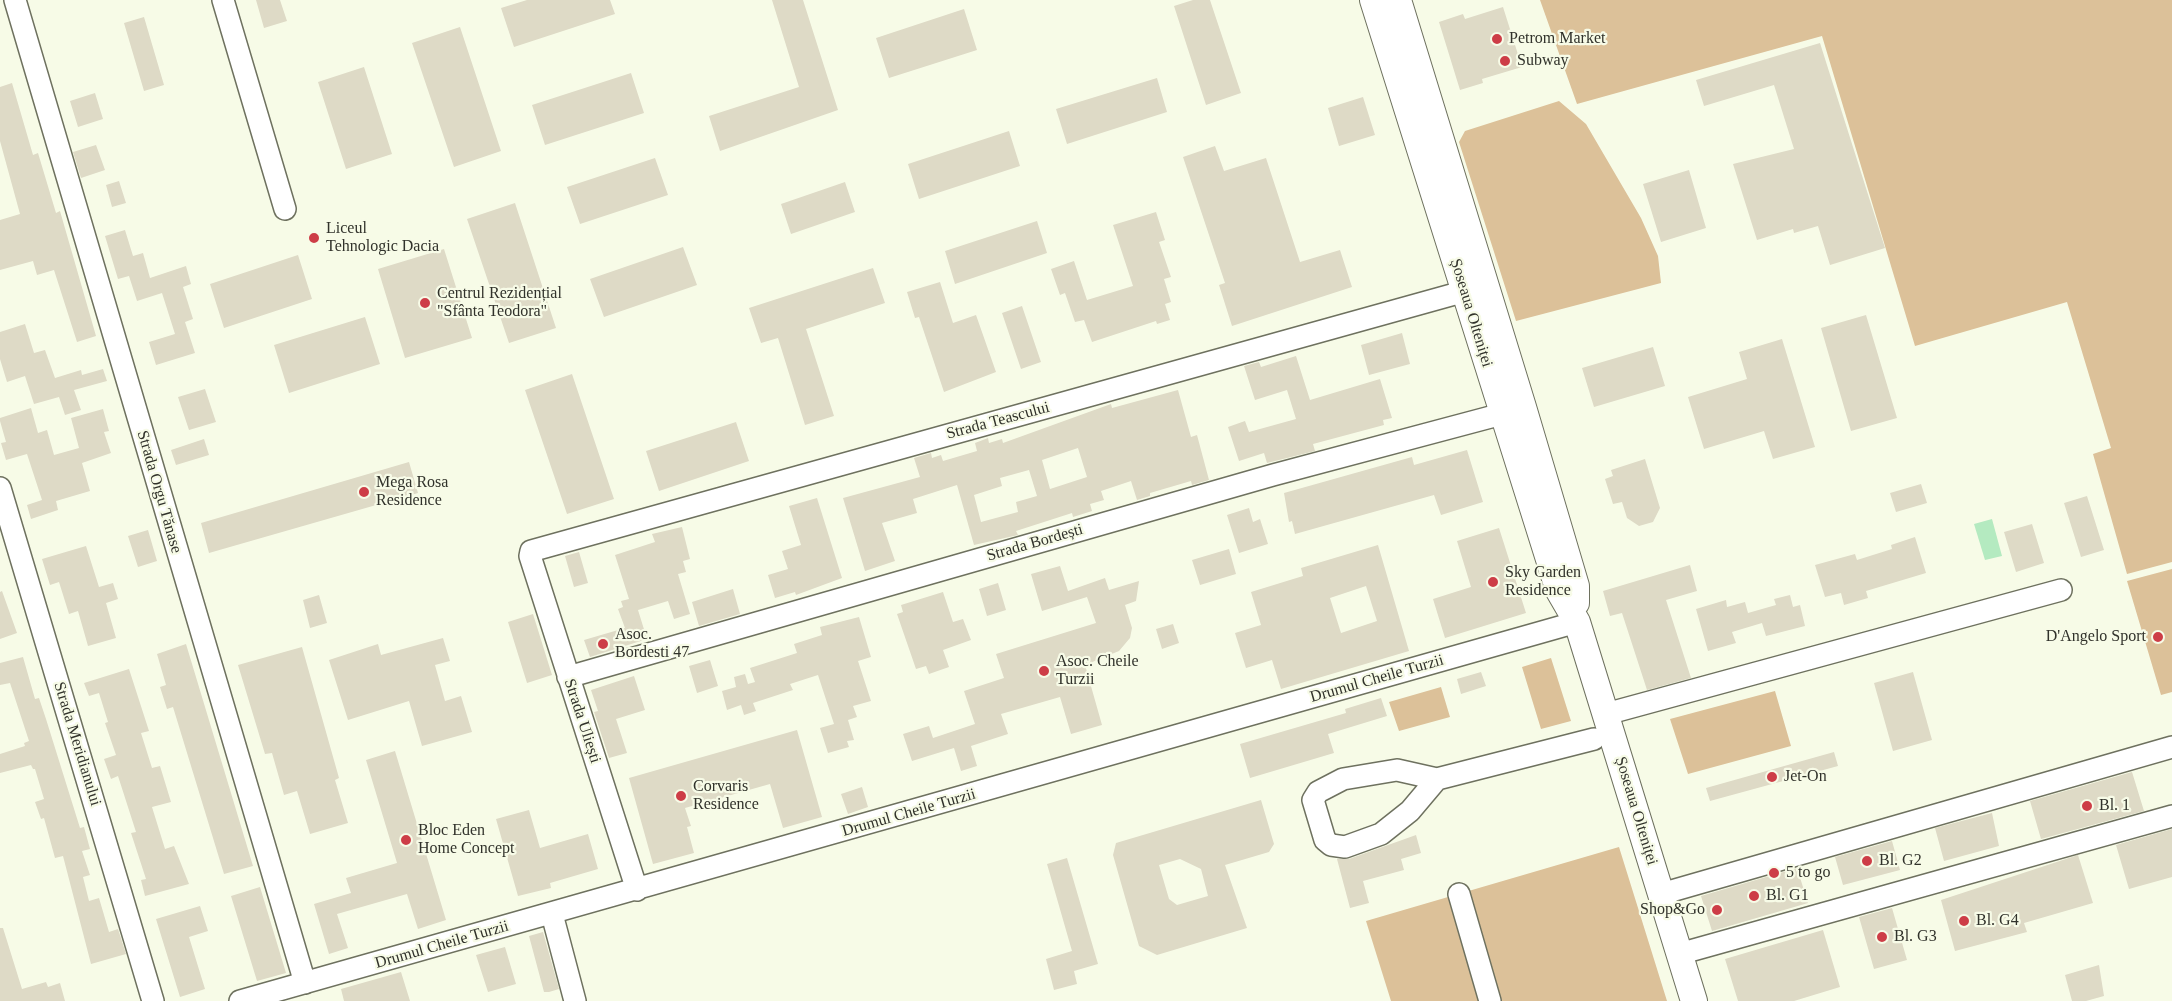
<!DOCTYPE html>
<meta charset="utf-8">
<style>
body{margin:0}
canvas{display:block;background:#f7fbe7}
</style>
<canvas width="2172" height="1001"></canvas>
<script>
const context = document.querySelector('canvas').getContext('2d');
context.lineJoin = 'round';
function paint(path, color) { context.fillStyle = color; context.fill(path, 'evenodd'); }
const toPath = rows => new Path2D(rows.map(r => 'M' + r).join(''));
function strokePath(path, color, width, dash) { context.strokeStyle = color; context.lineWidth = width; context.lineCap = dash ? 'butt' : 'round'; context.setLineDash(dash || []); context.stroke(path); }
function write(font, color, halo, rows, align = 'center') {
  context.font = font + ' Georgia,serif'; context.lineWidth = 4.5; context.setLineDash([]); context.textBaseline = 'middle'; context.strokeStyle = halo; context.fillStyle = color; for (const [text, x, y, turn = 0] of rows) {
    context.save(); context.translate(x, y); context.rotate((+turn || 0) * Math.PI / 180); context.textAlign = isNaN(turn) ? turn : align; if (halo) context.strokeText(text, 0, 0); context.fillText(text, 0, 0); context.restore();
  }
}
const green = toPath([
 [1540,0,2172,0,2172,562,2127,574,2093,454,2111,448,2067,302,1915,346,1822,36,1577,104],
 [1559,101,1586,124,1641,218,1658,256,1661,283,1516,321,1459,142,1465,131],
 [2172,569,2172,692,2161,695,2127,581],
 [1551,658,1571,721,1541,729,1522,667],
 [1441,687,1450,717,1399,731,1389,702],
 [1775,691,1791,746,1688,774,1670,719],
 [1619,847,1667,1001,1391,1001,1366,921]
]);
const water = toPath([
 [1992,519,2002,556,1985,560,1974,524]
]);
const building = toPath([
 [256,0,280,0,287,21,264,28],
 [527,0,610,0,615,14,514,47,501,8],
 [772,0,803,0,838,110,720,151,709,116,799,87],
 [1193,0,1210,0,1241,93,1206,105,1174,6],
 [1503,7,1522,67,1482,79,1483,83,1460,90,1439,22,1463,14,1465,19],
 [964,9,977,50,889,78,876,38],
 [144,17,164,85,144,91,124,23],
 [460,27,501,151,454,167,412,43],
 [1820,43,1885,248,1830,265,1818,226,1794,233,1793,229,1757,240,1733,164,1794,149,1774,85,1704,106,1696,80],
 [364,67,392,154,346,169,318,82],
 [631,73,644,113,545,145,532,105],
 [1157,78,1167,112,1067,144,1056,109],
 [12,83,33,155,38,153,56,213,60,211,96,336,77,342,54,270,37,275,33,261,0,270,0,220,20,214,0,141,0,87],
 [95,93,103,119,78,127,70,101],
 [1363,97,1375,135,1339,146,1328,108],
 [1009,131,1020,166,919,199,908,164],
 [96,145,105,170,81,178,73,152],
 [1215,146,1224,171,1266,158,1300,262,1340,250,1352,287,1232,326,1219,285,1225,283,1183,157],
 [655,158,668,195,580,224,567,187],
 [1689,170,1706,228,1661,242,1643,184],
 [119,181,126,203,112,207,106,185],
 [845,182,855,212,791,234,781,204],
 [515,203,556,328,509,343,467,219],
 [1156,212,1165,240,1159,242,1171,277,1164,279,1171,302,1165,304,1170,320,1157,324,1156,321,1092,342,1084,320,1075,322,1065,293,1060,295,1051,269,1074,261,1087,300,1133,286,1113,225],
 [1037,221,1047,253,955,284,945,251],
 [125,230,133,256,143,253,150,278,186,266,191,284,183,287,193,319,185,322,195,353,156,365,149,342,175,334,162,293,137,301,129,276,118,279,105,236],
 [683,247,697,285,604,317,590,279],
 [444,249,472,338,405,358,378,269],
 [298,255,312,299,224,328,210,284],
 [873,268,885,303,806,329,834,416,805,425,778,338,761,343,749,308],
 [940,282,953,323,976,315,996,372,944,392,919,317,915,318,907,292],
 [1022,306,1041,362,1021,369,1002,313],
 [1866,315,1897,418,1851,431,1821,328],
 [365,317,380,364,289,393,274,345],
 [25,324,34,353,45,350,55,378,81,370,82,375,103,369,107,381,74,390,81,410,65,415,59,397,34,404,25,376,7,382,0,359,0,332],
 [1402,333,1410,364,1369,375,1361,345],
 [1782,339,1815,447,1773,459,1764,431,1704,449,1688,397,1747,379,1739,352],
 [1653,347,1665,386,1594,407,1582,368],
 [1296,356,1310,400,1380,379,1392,418,1383,420,1384,425,1313,444,1315,451,1267,463,1264,453,1239,461,1228,427,1245,421,1249,432,1296,419,1287,390,1255,400,1244,366,1259,362,1261,367],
 [572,374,614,499,567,514,525,390],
 [205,389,216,422,189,430,178,397],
 [1178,390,1191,437,1197,435,1209,480,1192,485,1191,481,1150,493,1150,496,1137,500,1131,481,1101,491,1104,500,1090,504,1092,511,1073,517,1072,513,1016,531,1018,535,974,545,957,485,913,499,917,513,882,523,895,561,865,571,843,498,920,477,914,458,931,453,932,458,941,455,943,461,977,451,975,443,988,438,989,443,1002,439,1003,443,1111,404,1112,408],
 [1078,448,1087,477,1050,489,1042,460],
 [1029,470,1037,496,1016,502,1018,512,981,522,974,495,1002,486,1000,478],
 [31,408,38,433,47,430,54,455,79,448,71,418,103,409,109,431,104,432,111,453,82,463,90,491,56,501,58,510,31,519,27,505,42,500,27,454,6,460,1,443,6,442,0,421,0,418],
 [736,422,749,461,659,491,646,451],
 [204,439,209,455,176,465,171,450],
 [1467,450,1483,502,1441,515,1434,495,1295,534,1292,521,1289,522,1284,493,1412,457,1414,465],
 [1645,459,1660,508,1653,522,1639,526,1627,518,1622,502,1613,504,1605,479,1613,476,1611,470],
 [409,462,418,493,209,553,201,523],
 [1921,484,1927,503,1896,512,1890,493],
 [2087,496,2104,550,2081,557,2064,503],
 [817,498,842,578,796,595,795,592,775,598,768,575,788,569,782,551,801,545,789,506],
 [1249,508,1253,522,1260,519,1268,544,1239,553,1227,515],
 [2032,524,2044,563,2016,572,2004,532],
 [682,527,690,559,683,561,686,572,678,574,690,614,674,619,668,601,638,610,647,639,590,657,584,640,625,628,618,609,623,607,621,601,629,599,615,555,655,542,652,534],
 [1499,528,1526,613,1445,638,1433,599,1471,587,1457,541],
 [148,530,157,561,138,567,128,536],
 [1915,537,1926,573,1866,591,1868,598,1844,605,1841,593,1825,597,1815,565,1855,554,1857,560,1892,549,1891,545],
 [1378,545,1409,651,1281,689,1272,660,1246,668,1235,633,1261,625,1251,592,1303,576,1301,568],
 [1366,586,1377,621,1341,633,1330,598],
 [86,546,99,587,113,583,118,599,106,603,116,638,88,646,78,611,69,614,59,582,50,585,42,559],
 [1229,549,1236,574,1200,585,1192,560],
 [579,552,588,583,574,587,565,556],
 [1690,565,1697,591,1666,600,1691,678,1647,690,1622,613,1610,616,1603,591],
 [1060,566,1068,591,1105,578,1109,590,1139,581,1136,601,1125,605,1132,628,1130,638,1119,651,1085,665,1102,725,1071,734,1060,697,1001,714,1008,734,971,746,977,766,961,771,954,748,912,761,903,734,929,726,933,738,975,724,964,691,1004,678,996,654,1096,623,1087,597,1042,611,1031,574],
 [998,583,1006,610,987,616,979,589],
 [733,589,740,614,699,626,692,602],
 [2,591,17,633,0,639,0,592],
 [943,592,953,622,963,619,971,640,943,650,949,667,929,674,926,666,916,669,897,614,903,612,901,605],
 [319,595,327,623,310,628,303,600],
 [1790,595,1793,607,1800,605,1805,626,1766,636,1762,623,1732,632,1736,643,1708,651,1696,609,1726,600,1727,607,1745,602,1748,613,1776,605,1774,599],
 [533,614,552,675,527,683,508,622],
 [859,617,871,657,858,661,871,701,853,706,857,717,848,720,854,740,847,741,849,747,828,753,820,728,834,724,818,675,790,684,793,690,753,703,756,711,744,715,741,705,727,710,722,691,736,687,734,677,745,674,748,684,755,682,750,668,797,653,794,644,822,635,820,627],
 [1173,624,1179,643,1162,649,1156,629],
 [443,638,450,661,435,665,445,701,461,696,472,732,422,746,409,701,348,720,329,660,378,644,381,655],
 [186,644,253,866,224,874,173,707,167,709,160,687,166,685,157,654],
 [302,647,339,778,335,780,348,823,310,834,297,791,284,795,272,753,265,754,238,665],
 [23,657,35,699,39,698,46,719,80,828,84,827,90,849,82,851,90,875,83,877,89,901,99,898,109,932,118,929,126,954,91,964,63,856,55,858,44,818,41,819,35,802,44,799,35,769,33,769,31,765,0,773,0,754,25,746,24,743,29,741,10,683,0,685,0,663],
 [710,660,718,686,697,693,689,666],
 [129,669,149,731,141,733,152,768,160,766,171,802,152,807,165,849,174,846,189,884,145,896,141,880,146,879,131,833,136,832,118,776,111,779,104,759,116,755,105,723,108,722,99,693,89,696,84,683],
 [1481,672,1486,686,1461,694,1457,679],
 [1913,672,1932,740,1893,751,1874,683],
 [634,676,645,710,616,719,627,753,609,758,594,712,598,711,591,690],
 [1381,698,1387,716,1328,734,1334,753,1250,778,1240,744,1346,713,1345,709],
 [797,730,822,817,783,828,770,784,685,808,691,826,687,827,694,853,653,864,629,778],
 [395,751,446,920,418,929,407,894,337,914,348,948,329,954,314,904,351,893,346,878,397,863,366,760],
 [1834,752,1838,766,1710,801,1706,788],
 [2132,772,2144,811,2041,839,2030,801],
 [862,787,868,807,848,814,841,794],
 [1261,800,1274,844,1269,852,1225,865,1247,928,1157,955,1139,946,1113,855,1116,843],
 [1180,859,1201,869,1208,896,1177,905,1169,899,1159,865],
 [529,810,540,848,588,834,598,869,550,883,551,888,518,896,496,819],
 [1992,813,1999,846,1944,861,1935,828],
 [2172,829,2172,877,2129,889,2116,845],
 [1416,835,1421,853,1401,859,1404,870,1363,881,1369,903,1350,908,1337,859,1349,859],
 [1892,841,1900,870,1843,885,1835,857],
 [2078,855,2093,903,2024,923,2027,932,1955,951,1941,900],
 [1067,858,1098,964,1074,971,1077,984,1054,990,1046,959,1072,951,1047,864],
 [1797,868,1808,903,1712,931,1701,896],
 [260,887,286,973,257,981,231,896],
 [200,906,208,931,189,937,205,989,180,997,156,919],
 [1892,908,1907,960,1874,969,1859,917],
 [0,928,3,928,22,989,46,982,48,987,60,983,65,1001,0,1001],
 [1823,930,1840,987,1794,1001,1738,1001,1725,959],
 [543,932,559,989,549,992,544,992,529,936],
 [505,947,516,984,488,992,476,955],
 [2099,965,2104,996,2086,1001,2072,1001,2065,975],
 [401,972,410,1001,344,1001,341,989]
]);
const minor = toPath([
 [15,0,305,983],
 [223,0,285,209],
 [0,488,153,1001],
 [568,677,1273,475,1502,414],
 [1606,714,2061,590],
 [1437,779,1410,811,1381,834,1345,847,1331,845,1325,840,1313,800,1318,792,1343,779,1397,770,1437,779,1594,739],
 [637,890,530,556,531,551,1480,287],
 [1459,894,1490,1001],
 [1661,894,2172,747],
 [552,914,575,1001],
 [1679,954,2172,816],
 [240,1001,1577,622]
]);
const major = toPath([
 [1373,0,1559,591,1577,622,1694,1001],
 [1398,0,1523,407,1576,586,1576,603]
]);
const markers = [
 [1497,39,6,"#cd3d47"],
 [1505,61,6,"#cd3d47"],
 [314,238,6,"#cd3d47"],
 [425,303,6,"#cd3d47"],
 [364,492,6,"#cd3d47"],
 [1493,582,6,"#cd3d47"],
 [2158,637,6,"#cd3d47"],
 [603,644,6,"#cd3d47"],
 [1044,671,6,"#cd3d47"],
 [1772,777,6,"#cd3d47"],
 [681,796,6,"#cd3d47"],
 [2087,806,6,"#cd3d47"],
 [406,840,6,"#cd3d47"],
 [1867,861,6,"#cd3d47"],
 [1774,873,6,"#cd3d47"],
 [1754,896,6,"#cd3d47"],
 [1717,910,6,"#cd3d47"],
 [1964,921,6,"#cd3d47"],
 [1882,937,6,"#cd3d47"]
];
const poiNames = [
 ["Petrom Market",1509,39],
 ["Subway",1517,61],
 ["Liceul",326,229],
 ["Tehnologic Dacia",326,247],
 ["Centrul Rezidențial",437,294],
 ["\"Sfânta Teodora\"",437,312],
 ["Mega Rosa",376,483],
 ["Residence",376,501],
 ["Sky Garden",1505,573],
 ["Residence",1505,591],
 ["Asoc.",615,635],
 ["Bordesti 47",615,653],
 ["D'Angelo Sport",2146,637,"right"],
 ["Asoc. Cheile",1056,662],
 ["Turzii",1056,680],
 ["Jet-On",1784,777],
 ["Corvaris",693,787],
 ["Residence",693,805],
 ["Bl. 1",2099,806],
 ["Bloc Eden",418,831],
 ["Home Concept",418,849],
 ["Bl. G2",1879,861],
 ["5 to go",1786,873],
 ["Bl. G1",1766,896],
 ["Shop&Go",1705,910,"right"],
 ["Bl. G4",1976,921],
 ["Bl. G3",1894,937]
];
const streetNames = [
 ["Șoseaua Olteniței",1471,313,73],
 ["Strada Teascului",998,421,-15],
 ["Strada Orgu Tănase",159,492,74],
 ["Strada Bordești",1035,543,-16],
 ["Drumul Cheile Turzii",1377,679,-16],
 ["Strada Uliești",582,721,72],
 ["Strada Meridianului",77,744,73],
 ["Șoseaua Olteniței",1636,811,73],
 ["Drumul Cheile Turzii",909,813,-16],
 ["Drumul Cheile Turzii",442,945,-16]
];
paint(green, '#dcc199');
paint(water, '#b4eac0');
paint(building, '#dedac6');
strokePath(minor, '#6e715f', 24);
strokePath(major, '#6e715f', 28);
strokePath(minor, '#fff', 21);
strokePath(major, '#fff', 26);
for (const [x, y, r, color] of markers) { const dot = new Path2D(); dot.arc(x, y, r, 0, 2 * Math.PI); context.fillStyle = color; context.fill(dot); strokePath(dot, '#f7fbe7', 2); }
write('16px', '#31322b', '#f7fbe7', poiNames, 'left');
write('16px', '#31322b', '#f7fbe7', streetNames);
</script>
